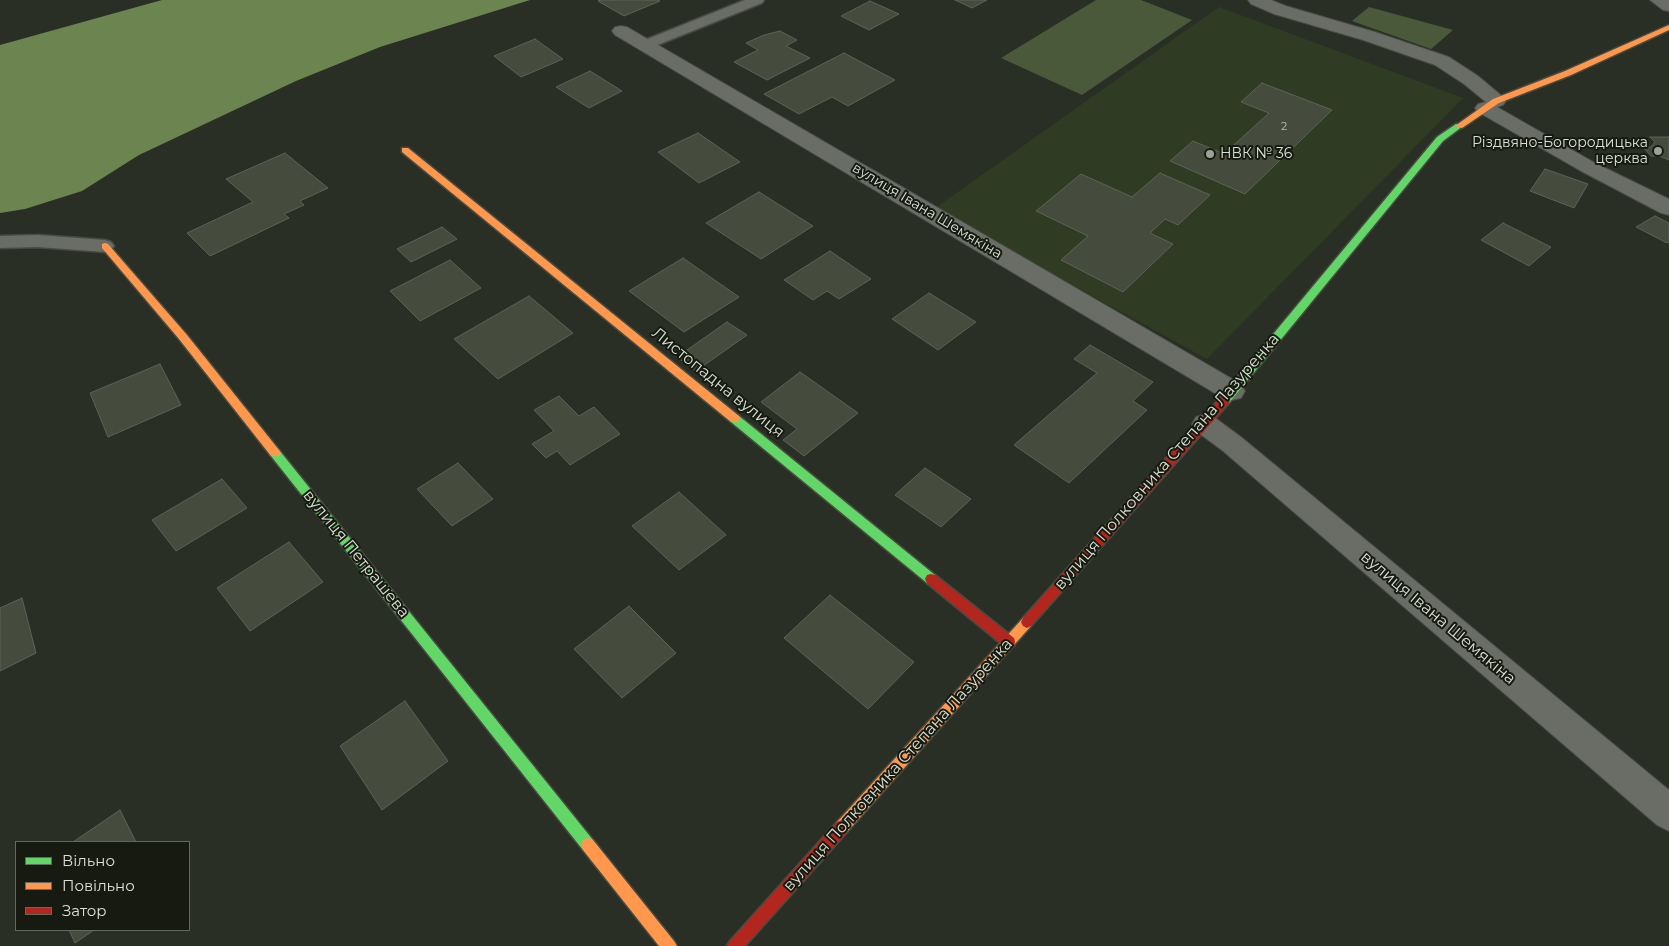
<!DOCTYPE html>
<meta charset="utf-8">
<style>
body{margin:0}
#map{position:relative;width:1669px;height:946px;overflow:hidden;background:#2a2f25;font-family:Montserrat,sans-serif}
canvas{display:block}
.legend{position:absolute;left:15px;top:841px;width:175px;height:90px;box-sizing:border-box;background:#161a11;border:1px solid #64695f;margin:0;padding:6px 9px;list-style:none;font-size:15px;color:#dae0d3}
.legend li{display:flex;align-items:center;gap:10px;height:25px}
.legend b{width:25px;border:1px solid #64695f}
</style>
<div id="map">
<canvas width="1669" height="946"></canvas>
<ul class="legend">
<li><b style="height:6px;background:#63d668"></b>Вільно</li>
<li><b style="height:6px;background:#ff974d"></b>Повільно</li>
<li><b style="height:6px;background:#b3261e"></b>Затор</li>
</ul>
</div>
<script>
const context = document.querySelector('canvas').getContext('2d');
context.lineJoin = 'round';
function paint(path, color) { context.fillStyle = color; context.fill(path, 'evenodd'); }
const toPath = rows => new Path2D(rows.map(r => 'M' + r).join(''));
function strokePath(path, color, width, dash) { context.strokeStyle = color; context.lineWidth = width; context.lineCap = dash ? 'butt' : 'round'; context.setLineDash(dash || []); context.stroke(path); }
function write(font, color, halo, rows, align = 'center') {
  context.font = font + ' Montserrat,sans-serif'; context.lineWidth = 4; context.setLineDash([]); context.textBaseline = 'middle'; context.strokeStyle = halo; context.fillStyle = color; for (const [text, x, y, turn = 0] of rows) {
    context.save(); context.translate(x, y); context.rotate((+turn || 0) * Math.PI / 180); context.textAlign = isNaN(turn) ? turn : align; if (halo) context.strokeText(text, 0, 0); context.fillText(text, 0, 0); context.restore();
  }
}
const built = toPath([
 [1219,7,1463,98,1207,359,934,209]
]);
const green = toPath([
 [1096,0,1141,0,1192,20,1082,95,1001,58],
 [1369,7,1453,30,1431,49,1352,21]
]);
const water = toPath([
 [162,0,530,0,380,47,296,81,139,155,82,191,25,209,0,213,0,45]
]);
const building = toPath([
 [601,0,658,0,660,1,624,16,598,1,601,0],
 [955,0,987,0,972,8,955,0],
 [870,1,899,14,869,30,841,16,870,1],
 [780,31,797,40,786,46,810,58,767,80,734,62,758,50,746,43,764,35,780,31],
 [535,39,563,59,521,77,494,56,535,39],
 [844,53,895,80,848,106,832,97,799,114,764,94,844,53],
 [590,71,622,91,589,108,556,87,590,71],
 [1262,83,1332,110,1245,194,1170,161,1193,141,1224,154,1269,113,1241,102,1262,83],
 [698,133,740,162,699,183,658,152,698,133],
 [1650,137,1669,137,1669,160,1659,156,1651,156,1643,147,1651,147,1655,142,1650,137],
 [285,153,328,188,300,201,304,205,284,214,289,218,210,256,187,233,253,202,226,179,285,153],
 [1545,169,1588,184,1574,208,1530,191,1545,169],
 [1160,173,1210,195,1178,225,1165,219,1150,233,1173,244,1123,292,1061,260,1088,236,1036,211,1081,174,1132,197,1160,173],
 [759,192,813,226,761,259,706,223,759,192],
 [1655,216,1669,223,1669,242,1667,243,1636,227,1655,216],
 [1503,223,1551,247,1529,266,1481,240,1503,223],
 [442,227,457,239,411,262,397,249,442,227],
 [830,251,871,279,839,299,827,291,813,300,784,280,830,251],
 [683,258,739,297,684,332,629,291,683,258],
 [450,260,481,288,420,321,390,291,450,260],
 [929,293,976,322,938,350,892,319,929,293],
 [529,296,573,333,498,379,454,339,529,296],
 [727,322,747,335,696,371,677,357,727,322],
 [1090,345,1153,382,1133,401,1147,410,1069,483,1014,445,1097,373,1074,359,1090,345],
 [160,364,181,405,108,437,90,393,160,364],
 [800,372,858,413,804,456,783,440,797,429,761,402,800,372],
 [559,396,579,416,594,407,620,434,570,465,557,451,546,458,532,444,554,431,534,410,559,396],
 [458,463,493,499,452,526,417,489,458,463],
 [925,468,971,499,941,527,895,495,925,468],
 [222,479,247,508,176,551,152,520,222,479],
 [679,492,726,535,679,570,632,526,679,492],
 [289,542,323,582,250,631,217,588,289,542],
 [830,595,914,662,868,709,784,638,830,595],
 [22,598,36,653,0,671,0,608,22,598],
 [629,606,676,653,622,698,574,649,629,606],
 [405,701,448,761,382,810,340,746,405,701],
 [120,810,136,842,73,842,120,810],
 [69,930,94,930,75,943,69,930]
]);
const lane = toPath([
 [745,0,764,0,762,3,650,48,645,49,638,45,640,42,745,0],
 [38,235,105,240,111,242,114,246,111,250,105,252,38,247,0,248,0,236,38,235]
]);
const street = toPath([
 [1248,0,1271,0,1286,6,1375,32,1449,57,1478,76,1503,97,1506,101,1503,105,1497,107,1595,163,1669,199,1669,215,1661,213,1581,171,1478,112,1475,108,1478,104,1486,102,1464,84,1435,65,1363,40,1274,14,1251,4,1248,0],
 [1650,0,1669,0,1669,11,1663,10,1650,0],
 [621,26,627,27,1241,384,1245,391,1241,398,1232,400,1223,398,615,35,612,31,615,27,621,26],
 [1205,414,1214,417,1241,437,1669,790,1669,831,1657,825,1223,451,1196,431,1192,424,1196,417,1205,414]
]);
const fast = toPath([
 [1456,124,1463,126,1443,141,1229,403,1221,403,1220,400,1221,397,1437,137,1456,124],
 [735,415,739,416,935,575,937,579,935,583,931,584,927,583,731,422,730,419,731,416,735,415],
 [275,449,279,450,593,840,595,845,593,850,588,852,583,850,271,456,269,453,275,449]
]);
const slow = toPath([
 [1669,25,1669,30,1571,75,1499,103,1462,128,1455,126,1493,99,1565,71,1669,25],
 [402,148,408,148,739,416,740,419,739,422,731,422,402,152,402,148],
 [105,243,108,244,187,335,279,450,281,453,279,456,271,456,179,339,102,248,102,244,105,243],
 [1027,616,1031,618,1033,622,1031,626,847,832,842,834,837,832,835,827,837,822,1023,618,1027,616],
 [588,838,593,840,674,941,677,946,659,946,583,850,581,845,583,840,588,838]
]);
const jam = toPath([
 [1225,396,1230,400,1229,403,1031,626,1027,628,1023,626,1021,622,1023,618,1221,397,1225,396],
 [931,574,935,575,1014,638,1015,642,1014,646,1009,648,1004,646,927,583,925,579,927,575,931,574],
 [842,820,847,822,849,827,847,832,745,946,727,946,730,941,837,822,842,820]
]);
const markers = [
 [1658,151,5,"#9ca296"],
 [1210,154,5,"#9ca296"]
];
const farNumbernames = [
 ["2",1284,127]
];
const farPoinames = [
 ["Різдвяно-Богородицька",1648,143],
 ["церква",1648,159],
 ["НВК № 36",1220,154,"left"]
];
const farStreetnames = [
 ["вулиця Івана Шемякіна",927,211,31]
];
const streetNames = [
 ["Листопадна вулиця",718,383,39],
 ["вулиця Полковника Степана Лазуренка",1167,462,-49],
 ["вулиця Петрашева",356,554,51],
 ["вулиця Івана Шемякіна",1438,618,40],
 ["вулиця Полковника Степана Лазуренка",898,765,-48]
];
paint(built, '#303b23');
paint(green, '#4b593b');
paint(water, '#6c844f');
paint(building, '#454c3d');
strokePath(building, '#5d6258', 1);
strokePath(lane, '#474b42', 3);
strokePath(street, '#474b42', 2);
strokePath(fast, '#474b42', 3);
strokePath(slow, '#474b42', 3);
strokePath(jam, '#474b42', 3);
paint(lane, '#696d65');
paint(street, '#696d65');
paint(fast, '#63d668');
paint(slow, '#ff974d');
paint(jam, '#b3261e');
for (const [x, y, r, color] of markers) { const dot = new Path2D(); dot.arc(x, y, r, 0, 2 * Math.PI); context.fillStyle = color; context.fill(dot); strokePath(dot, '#161a11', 2); }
write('11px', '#b5bbae', null, farNumbernames);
write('14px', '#dae0d3', '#161a11', farPoinames, 'right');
write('14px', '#dae0d3', '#161a11', farStreetnames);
write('16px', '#dae0d3', '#161a11', streetNames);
</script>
